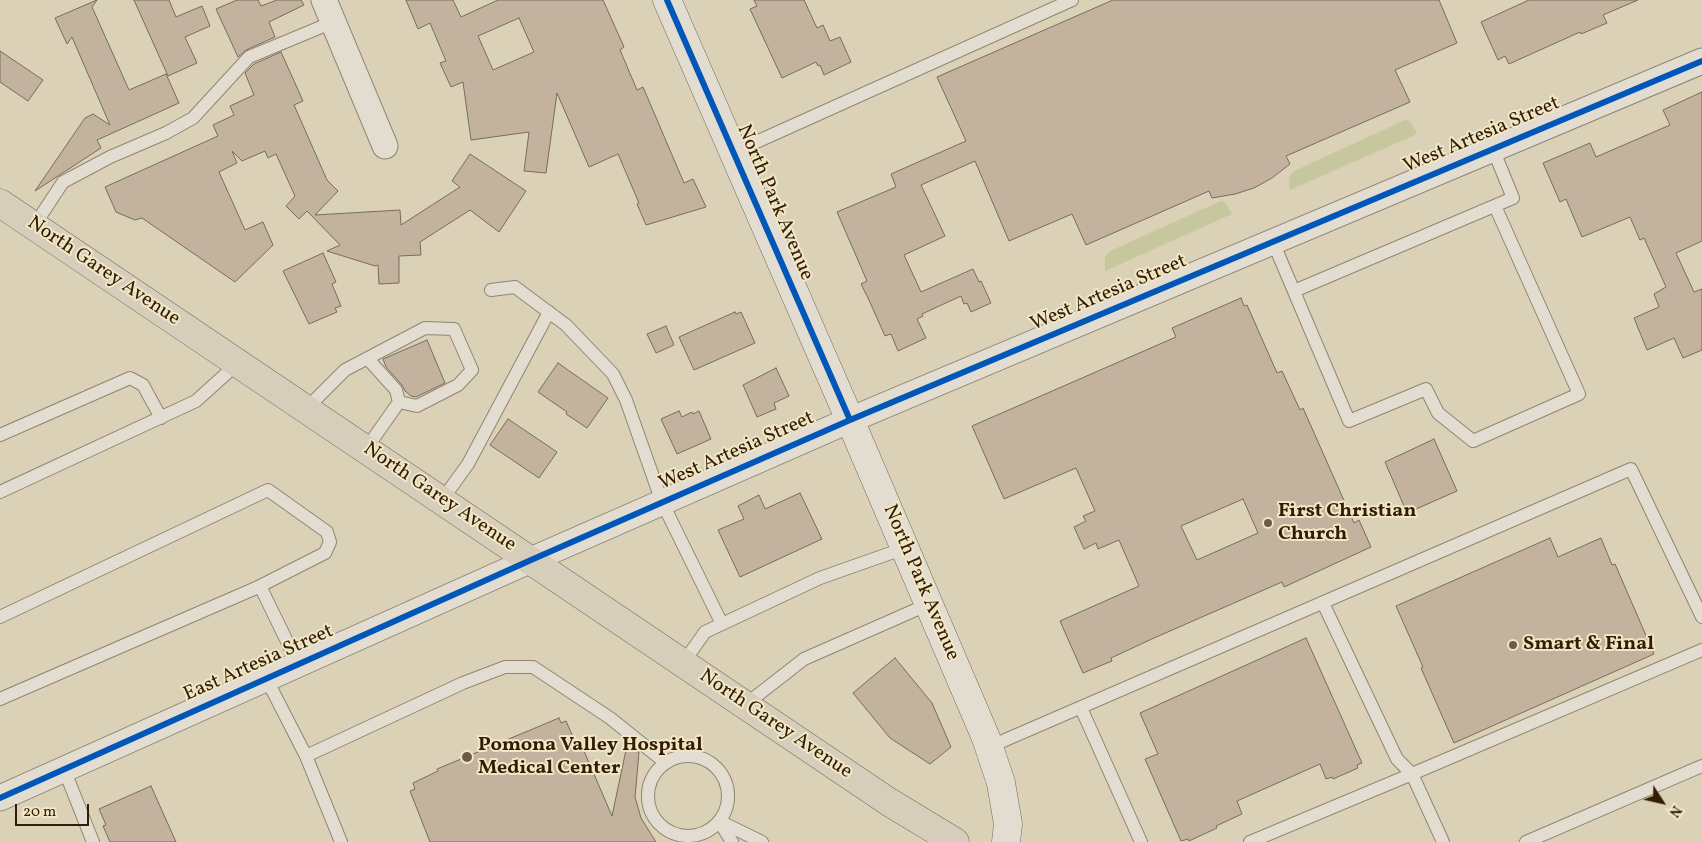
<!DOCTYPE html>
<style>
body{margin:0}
#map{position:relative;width:1702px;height:842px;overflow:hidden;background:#dbd1b6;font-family:Vollkorn,serif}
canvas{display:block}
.north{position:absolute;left:1637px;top:777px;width:50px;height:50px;-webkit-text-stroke:4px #f1e6c6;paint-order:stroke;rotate:125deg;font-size:14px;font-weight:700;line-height:20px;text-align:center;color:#321c03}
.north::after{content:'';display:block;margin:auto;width:18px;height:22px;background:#321c03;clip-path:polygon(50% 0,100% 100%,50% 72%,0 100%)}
.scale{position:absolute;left:15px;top:804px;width:74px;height:22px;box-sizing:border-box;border:2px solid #321c03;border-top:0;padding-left:6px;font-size:15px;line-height:18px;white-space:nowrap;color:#321c03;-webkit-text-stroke:4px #f1e6c6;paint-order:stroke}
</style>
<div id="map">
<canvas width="1702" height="842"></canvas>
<div class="north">N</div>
<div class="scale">20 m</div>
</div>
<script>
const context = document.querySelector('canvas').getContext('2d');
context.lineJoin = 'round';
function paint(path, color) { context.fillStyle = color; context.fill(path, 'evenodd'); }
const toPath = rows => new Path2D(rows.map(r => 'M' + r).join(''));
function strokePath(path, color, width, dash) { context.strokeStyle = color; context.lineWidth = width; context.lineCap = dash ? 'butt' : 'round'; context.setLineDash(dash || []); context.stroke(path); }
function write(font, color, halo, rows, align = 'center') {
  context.font = font + ' Vollkorn,serif'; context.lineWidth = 4; context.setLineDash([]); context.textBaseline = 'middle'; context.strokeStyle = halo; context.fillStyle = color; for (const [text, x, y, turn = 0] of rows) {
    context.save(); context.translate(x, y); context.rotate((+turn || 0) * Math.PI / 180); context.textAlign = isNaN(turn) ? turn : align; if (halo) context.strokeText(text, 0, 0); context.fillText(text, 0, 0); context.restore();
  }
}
const green = toPath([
 [1405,120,1410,121,1417,134,1290,190,1289,177,1294,171],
 [1221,201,1225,202,1232,214,1105,271,1105,257,1110,251]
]);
const building = toPath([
 [97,0,92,7,129,90,166,74,179,103,97,140,101,148,35,191,85,118,93,114,110,125,72,37,67,44,55,18,97,0],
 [134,0,169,0,176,17,202,6,210,26,185,37,197,63,168,76,134,0],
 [237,0,258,0,261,6,277,0,301,0,304,5,269,22,275,37,246,50,238,57,216,9,237,0],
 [406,0,453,0,461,17,498,0,603,0,624,47,620,50,637,90,643,87,684,183,693,179,706,207,646,225,637,204,639,203,618,154,589,167,557,93,546,173,524,171,529,132,471,140,463,82,451,87,440,63,446,61,430,23,418,29,406,0],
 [519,18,534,52,493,70,478,36,519,18],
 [754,0,804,0,817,28,823,25,830,41,840,37,851,62,824,75,820,65,818,66,816,62,782,78,750,9,757,6,754,0],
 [1113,0,1439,0,1457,43,1395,70,1410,102,1286,156,1290,164,1272,178,1254,188,1235,194,1212,198,1209,191,1086,245,1072,214,1009,241,975,161,921,185,945,236,904,255,921,292,973,269,979,282,981,281,991,303,971,312,967,303,964,304,961,296,922,314,923,316,917,319,926,338,898,351,891,334,885,336,868,298,861,284,867,281,837,212,896,187,891,174,966,141,937,77,1113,0],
 [1529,0,1638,0,1603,15,1607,23,1581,34,1580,32,1509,64,1505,56,1498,60,1481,22,1529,0],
 [0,51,43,80,28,101,0,82,0,51],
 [281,52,303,101,294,105,327,180,338,191,315,215,400,210,401,225,460,187,452,181,470,154,526,191,499,232,470,210,420,242,421,255,399,256,399,283,379,284,378,265,375,266,327,251,340,245,307,211,299,219,286,206,295,196,276,154,268,158,265,151,242,161,232,151,237,163,219,172,245,230,263,222,273,245,235,282,142,218,135,220,116,212,105,187,218,136,213,125,234,115,230,106,254,95,245,73,254,64,281,52],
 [1702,92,1702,241,1676,253,1694,292,1702,289,1702,350,1683,358,1674,338,1647,350,1634,318,1659,307,1654,294,1666,287,1644,238,1640,240,1630,217,1582,237,1566,199,1560,202,1543,163,1590,143,1596,157,1670,125,1663,110,1702,92],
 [323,253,336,282,332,284,341,306,335,308,337,312,309,324,283,271,323,253],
 [1241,298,1244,306,1247,305,1277,373,1282,371,1300,410,1303,408,1354,523,1359,520,1371,547,1284,587,1282,582,1154,638,1111,658,1112,661,1083,673,1060,621,1139,586,1119,540,1098,549,1096,543,1084,549,1074,527,1086,521,1083,516,1095,511,1076,468,1004,499,972,426,1176,337,1172,328,1241,298],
 [1243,499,1258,533,1197,560,1181,526,1243,499],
 [735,312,736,314,741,312,755,343,694,370,679,337,735,312],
 [666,326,674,345,656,353,647,334,666,326],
 [427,340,445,383,416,397,411,396,405,391,402,385,386,367,383,359,427,340],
 [558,363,608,398,587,428,566,414,567,412,538,392,558,363],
 [776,368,789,396,774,403,776,409,757,417,743,385,776,368],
 [679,411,682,417,692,412,693,414,699,411,711,439,677,454,661,419,679,411],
 [508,419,557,452,539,478,490,445,508,419],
 [1434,439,1457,491,1407,513,1385,462,1434,439],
 [800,493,822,539,740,577,718,530,744,519,738,506,759,495,765,509,800,493],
 [1550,538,1558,557,1601,538,1612,565,1615,564,1654,654,1454,743,1421,668,1423,667,1396,606,1550,538],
 [1306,638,1362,763,1357,765,1358,768,1333,779,1332,777,1326,779,1320,764,1237,801,1242,814,1216,826,1217,828,1189,841,1188,839,1181,841,1145,759,1158,754,1140,713,1306,638],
 [895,658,932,703,951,747,930,764,890,738,853,693,895,658],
 [559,718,561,723,566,721,577,746,581,744,612,816,626,750,639,752,635,797,641,818,656,842,430,842,410,791,415,789,413,783,438,771,437,769,559,718],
 [151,786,176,842,110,842,103,826,106,825,99,809,151,786]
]);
const lane = toPath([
 [734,152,1072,0],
 [34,226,63,182,110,157,166,133,193,118,249,57,333,22],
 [1273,242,1349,421,1426,389,1438,413,1473,441,1579,394,1495,206],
 [491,290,515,287,566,325,613,374,626,400,662,502,722,624],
 [1294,291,1513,198,1493,149],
 [306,409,345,370,425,328,454,329,472,370,458,385,417,406,399,402],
 [0,435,130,378,143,385,161,418],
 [366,449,399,402,396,390,368,359],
 [0,492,196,401,238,363],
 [442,500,468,464,549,312],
 [1323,603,1397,759,1412,774,1443,842],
 [0,617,268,490,327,532,330,542,325,553,260,586,298,664],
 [683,663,705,632,820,578,905,548],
 [266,678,306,756,341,842],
 [0,699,263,585],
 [745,705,804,659,929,604],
 [1081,708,1141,842],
 [989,747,1631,469,1702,617],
 [306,756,463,683,505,667,533,667,610,718,666,763],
 '648 796a40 40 0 1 1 80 0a40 40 0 1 1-80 0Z',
 [64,769,93,842],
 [719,821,762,842],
 [719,821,732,842],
 [1250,842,1412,774,1702,650],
 [1526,842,1702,766]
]);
const street = toPath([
 [324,0,385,146],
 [0,798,531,560,850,420,1702,61]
]);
const secondary = toPath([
 [667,0,850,420,986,738,1001,783,1008,824,1006,842]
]);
const primary = toPath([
 [0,203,889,802,955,842]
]);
const cycleway = toPath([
 [667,0,850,420],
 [0,798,531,560,850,420,1702,61]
]);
const markers = [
 [1268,523,5,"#6d5b42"],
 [1513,645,5,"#6d5b42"],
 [467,757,6,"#6d5b42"]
];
const streetNames = [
 ["West Artesia Street",1482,136,-23],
 ["North Park Avenue",774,203,67],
 ["North Garey Avenue",103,272,34],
 ["West Artesia Street",1109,294,-23],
 ["West Artesia Street",737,452,-24],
 ["North Garey Avenue",439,498,34],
 ["North Park Avenue",920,583,67],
 ["East Artesia Street",259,664,-24],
 ["North Garey Avenue",775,725,34]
];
const poiNames = [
 ["First Christian",1278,512],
 ["Church",1278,535],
 ["Smart & Final",1523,645],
 ["Pomona Valley Hospital",478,746],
 ["Medical Center",478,769]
];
paint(green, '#c7c79d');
paint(building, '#c3b29d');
strokePath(building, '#766d5c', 1);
strokePath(lane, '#8e8673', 14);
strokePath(street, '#8e8673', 27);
strokePath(secondary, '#766d5c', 29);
strokePath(primary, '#766d5c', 29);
strokePath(lane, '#e2ddd0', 12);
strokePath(street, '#e2ddd0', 25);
strokePath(secondary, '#e2ddd0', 28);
strokePath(primary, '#d6cebb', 28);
strokePath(cycleway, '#0057b8', 6);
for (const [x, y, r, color] of markers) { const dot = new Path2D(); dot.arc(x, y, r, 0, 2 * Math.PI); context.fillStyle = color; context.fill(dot); strokePath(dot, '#f1e6c6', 2); }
write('20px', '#321c03', '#f1e6c6', streetNames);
write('bold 20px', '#321c03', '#f1e6c6', poiNames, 'left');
</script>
